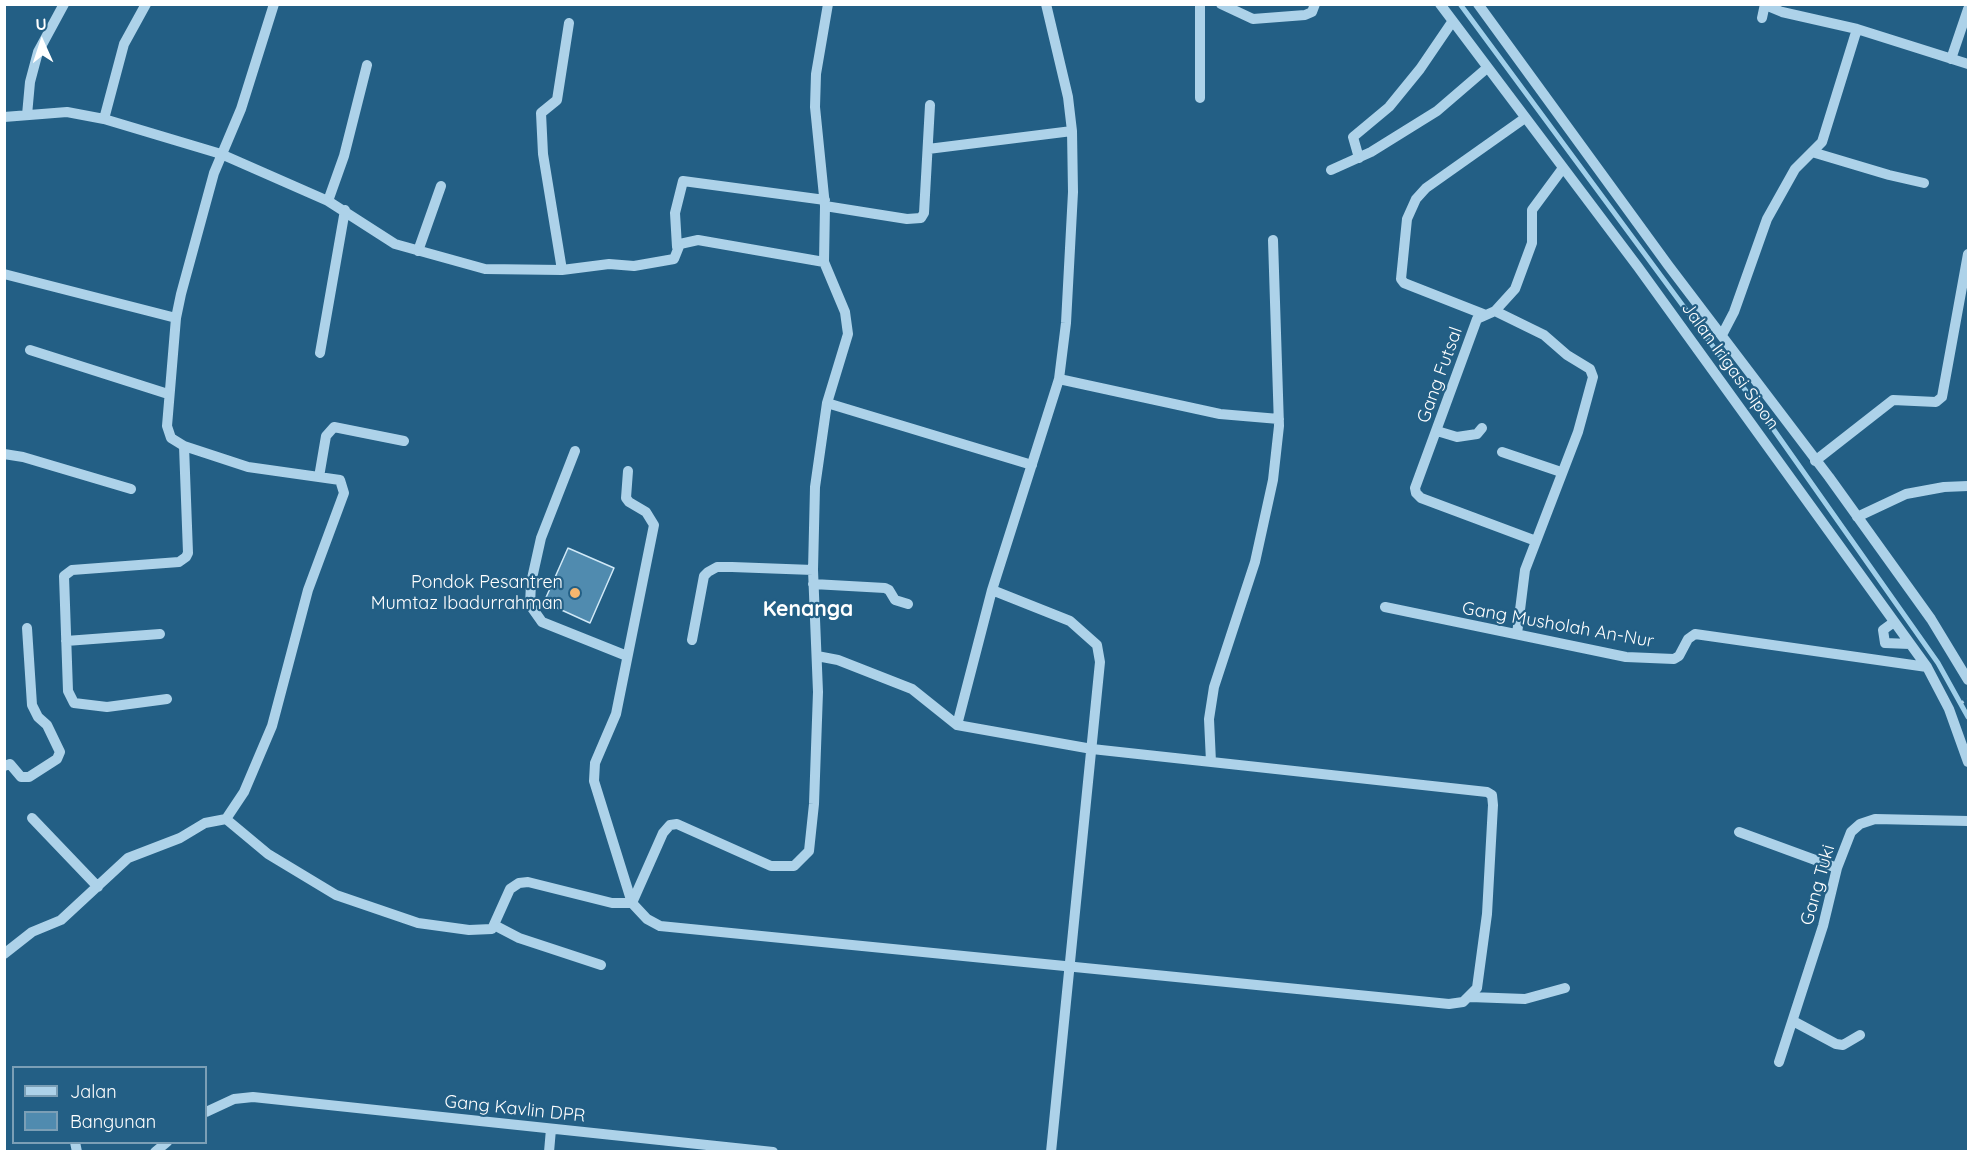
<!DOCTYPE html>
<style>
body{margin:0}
#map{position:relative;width:1973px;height:1156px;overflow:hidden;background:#235f85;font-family:Quicksand,sans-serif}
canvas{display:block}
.frame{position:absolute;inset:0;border:6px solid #fff;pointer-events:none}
.legend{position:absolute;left:12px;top:1066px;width:195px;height:78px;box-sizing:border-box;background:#235f85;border:2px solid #7b9fb6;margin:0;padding:8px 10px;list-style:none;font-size:18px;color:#fff}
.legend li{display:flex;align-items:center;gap:12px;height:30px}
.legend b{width:30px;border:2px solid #7b9fb6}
.north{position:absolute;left:12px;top:12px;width:60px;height:60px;-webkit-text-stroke:4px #235f85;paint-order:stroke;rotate:357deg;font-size:16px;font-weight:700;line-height:24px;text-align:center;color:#fff}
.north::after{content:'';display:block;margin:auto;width:21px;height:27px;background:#fff;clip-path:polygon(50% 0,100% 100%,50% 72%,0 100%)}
</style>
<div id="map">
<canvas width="1973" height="1156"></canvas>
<div class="frame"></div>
<ul class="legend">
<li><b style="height:8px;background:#add2e9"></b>Jalan</li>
<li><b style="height:16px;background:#508baf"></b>Bangunan</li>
</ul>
<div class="north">U</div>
</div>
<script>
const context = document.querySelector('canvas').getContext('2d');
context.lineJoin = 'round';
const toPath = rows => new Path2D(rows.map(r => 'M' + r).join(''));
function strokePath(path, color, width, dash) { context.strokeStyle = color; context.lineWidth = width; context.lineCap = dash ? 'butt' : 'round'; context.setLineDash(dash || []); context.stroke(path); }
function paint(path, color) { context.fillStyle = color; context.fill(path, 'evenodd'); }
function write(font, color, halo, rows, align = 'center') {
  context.font = font + ' Quicksand,sans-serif'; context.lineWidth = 4.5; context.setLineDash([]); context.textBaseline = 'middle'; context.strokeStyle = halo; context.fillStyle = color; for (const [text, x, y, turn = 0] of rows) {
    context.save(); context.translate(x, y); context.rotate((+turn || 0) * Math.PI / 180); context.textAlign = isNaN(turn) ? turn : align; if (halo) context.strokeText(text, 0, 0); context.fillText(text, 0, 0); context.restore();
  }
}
const stream = toPath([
 [1460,4,1757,406,1938,663,1968,717]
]);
const building = toPath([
 [568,548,614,568,590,623,544,602,568,548]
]);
const path = toPath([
 [1961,703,1968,699]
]);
const minor = toPath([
 [1221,4,1253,19,1305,15,1312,12,1315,4],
 [1440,4,1638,267,1927,667,1949,709,1968,762],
 [1478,4,1668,265,1829,477,1931,619,1968,680],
 [1765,5,1782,12,1857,29,1968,64],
 [1762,18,1765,4],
 [1951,59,1968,9],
 [1200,98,1200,4],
 [27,115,30,82,38,52,64,4],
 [4,117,67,112,104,119,221,154,328,201,395,244,485,269,562,270,609,264,634,266,674,259,680,244,698,240,824,262],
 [104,119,124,44,146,4],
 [928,149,1072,131],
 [1812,152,1889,175,1924,183],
 [1359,158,1353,137,1389,107,1420,69,1452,22],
 [1331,170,1371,152,1437,111,1487,68],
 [328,201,344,156,367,65],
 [825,206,907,219,921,218,924,213,930,105],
 [677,247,675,213,683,181,825,200],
 [418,251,441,186],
 [562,270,543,154,541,113,557,100,569,23],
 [4,274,176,318],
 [1495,311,1544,335,1567,355,1590,369,1593,377,1578,432,1525,570,1517,634],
 [1483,314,1404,283,1401,279,1407,219,1416,199,1426,188,1525,118],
 [1722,335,1734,312,1767,219,1795,169,1822,142,1857,29],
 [30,350,168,394],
 [320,353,345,210],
 [1059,379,1220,414,1279,419],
 [827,403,1032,465],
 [1437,431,1457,437,1477,434,1482,428],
 [575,451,541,538,531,583,530,605,542,622,627,656],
 [1502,452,1561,472],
 [4,454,23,457,131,489],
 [1815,461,1893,400,1936,402,1942,397,1968,254],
 [628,471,626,498,629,502,646,512,654,525,616,714,595,763,594,781,632,903,647,919,660,926,1449,1004,1463,1002,1477,988,1487,914,1493,805,1492,795,1487,792,1092,749,957,725,912,689,838,660,817,656],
 [319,477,326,436,334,427,404,441],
 [1857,517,1906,494,1944,487,1968,486],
 [1536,541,1421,498,1416,493,1415,488,1477,319,1495,311,1515,289,1532,243,1532,210,1563,168],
 [813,584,885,588,889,590,895,600,908,604],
 [992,590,1070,621,1097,645,1100,662,1051,1152],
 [1385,607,1626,657,1674,659,1679,656,1688,639,1695,634,1927,667],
 [1894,622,1883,630,1885,643,1910,644],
 [692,640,704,576,708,572,717,567,732,567,813,570],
 [66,641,160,634],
 [167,699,107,707,74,703,68,691,64,576,72,570,179,562,186,557,188,553,184,446],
 [957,725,992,590,1059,379,1066,323,1073,192,1072,131,1068,97,1046,4],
 [1211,762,1209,719,1214,687,1255,562,1273,480,1279,426,1273,240],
 [4,766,10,764,21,777,29,777,57,759,60,752,47,725,38,717,32,705,27,628],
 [32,818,98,887],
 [226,819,268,854,336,895,418,923,469,930,492,929,510,889,519,883,528,882,612,903,632,903],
 [1739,832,1837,868],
 [632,903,663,833,670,825,677,824,771,866,794,866,809,851,814,804,818,692,813,570,815,487,827,403,848,334,845,312,824,262,825,206,815,107,816,74,828,4],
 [496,926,519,938,601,965],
 [4,954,32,932,61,920,128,858,180,838,205,823,226,819,244,792,272,726,308,590,344,493,340,480,248,467,184,446,171,438,167,426,176,318,181,294,214,173,241,109,274,4],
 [1470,997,1525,999,1565,988],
 [1793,1021,1836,1044,1843,1045,1860,1035],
 [1779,1062,1823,926,1837,868,1851,832,1860,824,1875,819,1968,821],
 [206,1112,234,1099,253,1097,773,1152],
 [75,1142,77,1152],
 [155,1152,167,1142],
 [549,1152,551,1129]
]);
const markers = [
 [575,593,6,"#f4b66f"]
];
const streetNames = [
 ["Jalan Irigasi Sipon",1730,366,54],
 ["Gang Futsal",1440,375,-70],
 ["Gang Musholah An-Nur",1558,625,10],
 ["Gang Tuki",1818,885,-74],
 ["Gang Kavlin DPR",515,1109,6]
];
const poiNames = [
 ["Pondok Pesantren",563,583],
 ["Mumtaz Ibadurrahman",563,604]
];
const quarterNames = [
 ["Kenanga",808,610]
];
strokePath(stream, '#a1d0ea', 5);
paint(building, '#508baf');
strokePath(building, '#d1e9f7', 1.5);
strokePath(path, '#add2e9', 3, [3, 4.5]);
strokePath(minor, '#add2e9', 10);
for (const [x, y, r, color] of markers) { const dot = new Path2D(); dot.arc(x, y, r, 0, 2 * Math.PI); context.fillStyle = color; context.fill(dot); strokePath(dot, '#235f85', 2); }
write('18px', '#fff', '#235f85', streetNames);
write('18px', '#fff', '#235f85', poiNames, 'right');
write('bold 21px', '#fff', '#235f85', quarterNames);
</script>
